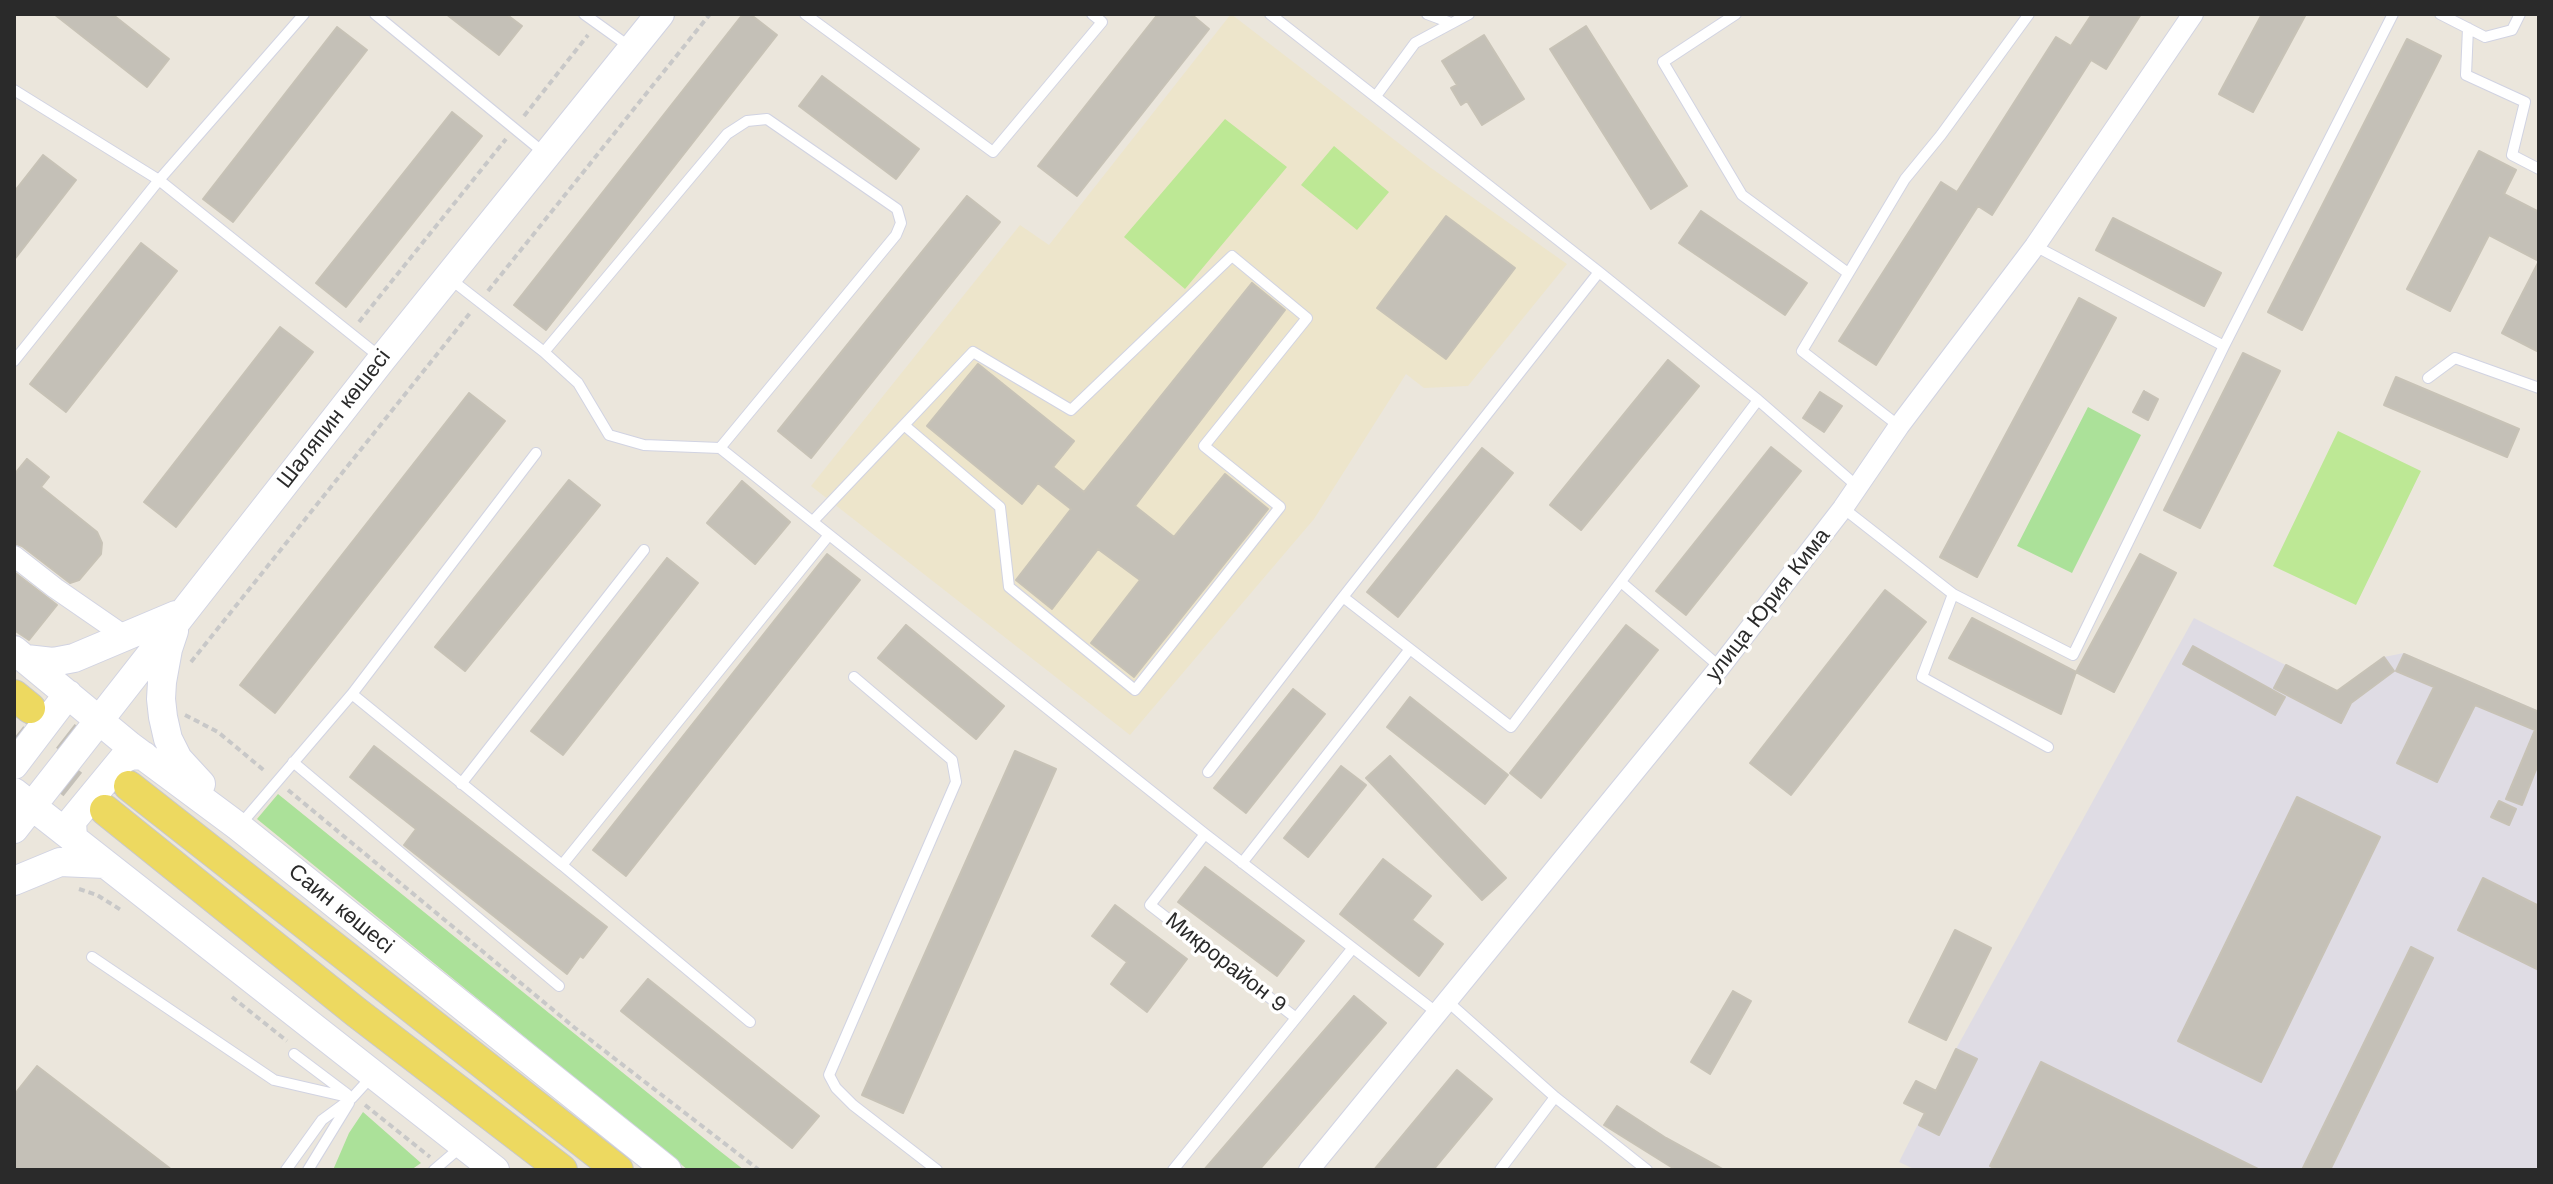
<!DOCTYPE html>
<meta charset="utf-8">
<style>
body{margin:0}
#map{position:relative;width:2553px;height:1184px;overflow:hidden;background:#ebe6dc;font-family:"Work Sans",sans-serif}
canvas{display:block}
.frame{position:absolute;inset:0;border:16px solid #2a2a2a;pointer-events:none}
</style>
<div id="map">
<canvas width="2553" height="1184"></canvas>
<div class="frame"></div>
</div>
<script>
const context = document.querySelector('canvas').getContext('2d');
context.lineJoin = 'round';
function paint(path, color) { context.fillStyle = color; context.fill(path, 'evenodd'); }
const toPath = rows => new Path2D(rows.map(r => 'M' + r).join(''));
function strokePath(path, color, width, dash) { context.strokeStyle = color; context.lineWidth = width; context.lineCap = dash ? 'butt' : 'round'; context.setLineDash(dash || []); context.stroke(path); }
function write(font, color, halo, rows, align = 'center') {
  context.font = font + ' "Work Sans",sans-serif'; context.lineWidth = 7; context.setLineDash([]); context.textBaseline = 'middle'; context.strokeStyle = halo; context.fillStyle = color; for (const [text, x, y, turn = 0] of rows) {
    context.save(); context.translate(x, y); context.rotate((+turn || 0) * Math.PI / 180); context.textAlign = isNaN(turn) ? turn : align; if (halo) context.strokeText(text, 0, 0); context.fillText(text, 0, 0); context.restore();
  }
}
const industrial = toPath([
 [2194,618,2340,693,2345,685,2384,657,2404,653,2539,711,2539,1170,1916,1170,1899,1162,1956,1049]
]);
const education = toPath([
 [1231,14,1431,168,1567,264,1468,386,1424,388,1406,374,1314,519,1130,735,811,486,1020,225,1049,245]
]);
const green = toPath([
 [2088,407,2141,435,2072,573,2017,546],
 [278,794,716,1148,744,1170,688,1170,257,819],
 [363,1112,421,1163,411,1170,333,1170,349,1133]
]);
const pitch = toPath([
 [1225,119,1287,167,1185,289,1124,237],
 [1334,146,1389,192,1357,230,1301,185],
 [2338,431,2421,471,2356,605,2273,566]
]);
const building = toPath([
 [54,14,112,14,169,59,147,87,54,14],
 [446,14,506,14,522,26,499,55,446,14],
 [743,14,750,14,777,35,546,330,514,305,743,14],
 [1158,14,1191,14,1209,29,1077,196,1038,166,1158,14],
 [2092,14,2141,14,2106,69,2091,60,1992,215,1978,206,1876,365,1839,341,1941,182,1957,192,2056,37,2071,46,2092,14],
 [2262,14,2306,14,2253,112,2219,94,2262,14],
 [1586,26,1687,186,1651,209,1550,49,1586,26],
 [337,27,367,50,233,222,203,199,337,27],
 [1484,35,1524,99,1482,125,1467,101,1461,105,1451,88,1457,85,1442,61,1484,35],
 [2407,39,2441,56,2302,330,2268,312,2407,39],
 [822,76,919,149,896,179,799,106,822,76],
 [452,112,482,136,346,307,316,283,452,112],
 [2479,151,2516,170,2504,194,2539,212,2539,352,2502,333,2539,261,2489,235,2450,311,2407,289,2479,151],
 [43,155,76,180,14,260,14,192,43,155],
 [967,196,1000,222,811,458,778,431,967,196],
 [1701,211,1807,283,1785,315,1679,243,1701,211],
 [1446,216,1515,268,1446,359,1377,308,1446,216],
 [2113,218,2221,273,2204,306,2096,250,2113,218],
 [141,243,177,271,66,412,30,384,141,243],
 [1252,283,1285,310,1135,506,1174,537,1225,474,1268,509,1134,677,1091,643,1140,580,1098,549,1052,609,1016,580,1071,509,1038,483,1022,504,927,426,978,364,1074,441,1053,467,1084,492,1252,283],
 [2079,298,2116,318,1977,577,1940,557,2079,298],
 [280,327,313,352,176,527,144,502,280,327],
 [2243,353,2280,371,2200,528,2164,510,2243,353],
 [1668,360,1699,386,1581,530,1550,505,1668,360],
 [2396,377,2519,429,2507,457,2384,405,2396,377],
 [2144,391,2158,399,2148,420,2133,412,2144,391],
 [1820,392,1842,406,1824,432,1803,418,1820,392],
 [469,393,505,421,275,713,240,685,469,393],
 [1771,447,1801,471,1686,615,1656,591,1771,447],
 [1482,448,1513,473,1398,617,1367,592,1482,448],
 [27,459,49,477,41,487,97,532,102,543,101,554,79,580,70,583,22,546,14,543,14,475,27,459],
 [569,480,600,505,465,671,435,647,569,480],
 [742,481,790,522,755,564,707,523,742,481],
 [827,554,860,580,626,876,593,850,827,554],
 [2140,554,2176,573,2114,692,2076,672,2140,554],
 [667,558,698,583,563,755,531,731,667,558],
 [14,572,57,605,29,640,14,630,14,572],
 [1885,590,1926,622,1791,795,1750,763,1885,590],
 [1972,618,2076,672,2061,714,1949,658,1972,618],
 [906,625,1004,706,976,739,878,658,906,625],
 [1626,625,1658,650,1541,798,1510,773,1626,625],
 [2193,646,2285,697,2275,715,2183,664,2193,646],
 [2404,654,2539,712,2539,762,2522,805,2506,799,2535,730,2475,705,2437,782,2397,763,2434,687,2396,671,2404,654],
 [2384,657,2394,671,2351,703,2341,723,2274,688,2286,665,2337,691,2384,657],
 [1293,689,1325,714,1246,813,1214,788,1293,689],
 [1410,697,1508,775,1485,804,1387,727,1410,697],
 [374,746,607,927,583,958,580,956,567,974,404,845,416,829,350,777,374,746],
 [1015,751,1056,769,903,1113,862,1095,1015,751],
 [1390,756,1506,878,1482,900,1366,778,1390,756],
 [1341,766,1366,785,1308,857,1284,838,1341,766],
 [2297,797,2380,837,2261,1082,2178,1041,2297,797],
 [2499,801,2516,809,2509,825,2491,817,2499,801],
 [1383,859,1431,896,1412,920,1443,944,1419,976,1340,914,1383,859],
 [1205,867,1304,941,1277,976,1178,902,1205,867],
 [2483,878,2539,906,2539,970,2458,930,2483,878],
 [1115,905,1187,959,1147,1012,1111,984,1127,962,1092,936,1115,905],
 [1955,930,1991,948,1946,1040,1909,1022,1955,930],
 [2411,947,2433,958,2330,1170,2302,1170,2411,947],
 [648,979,819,1116,792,1148,621,1011,648,979],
 [1733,991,1751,1001,1710,1074,1691,1062,1733,991],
 [1354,996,1386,1023,1259,1170,1204,1170,1354,996],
 [1956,1049,1977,1059,1939,1135,1919,1125,1925,1113,1904,1103,1916,1081,1936,1091,1956,1049],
 [2041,1062,2260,1170,1998,1170,1990,1166,2041,1062],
 [37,1066,172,1170,14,1170,14,1095,37,1066],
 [1457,1070,1492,1099,1433,1170,1374,1170,1457,1070],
 [1617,1106,1666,1138,1724,1170,1676,1170,1604,1125,1617,1106]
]);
const primaryTunnel = toPath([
 [30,708,129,786],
 [14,738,105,810]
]);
const path = toPath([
 [524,116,588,35],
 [488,291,710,14],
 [359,322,506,139],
 [191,662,470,313],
 [185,715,218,732,266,772],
 [288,790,575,1028,759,1170],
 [79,889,97,895,121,910],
 [232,997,287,1041],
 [365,1105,430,1157]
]);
const lane = toPath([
 [375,14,543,152],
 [584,14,630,47],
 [805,14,993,152,1102,22,1092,14],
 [1270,14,1599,272,1758,400,1858,487],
 [1427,14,1451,23],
 [1736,14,1663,62,1742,195,1848,273],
 [2440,14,2485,37,2512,30,2520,14],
 [2468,28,2466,75,2525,102,2512,155,2539,169],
 [14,90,159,180,380,357],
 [1376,96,1415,43,1469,14],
 [2035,246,2224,346],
 [449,278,544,352,578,383,609,435,644,445,720,448,1205,834,1436,1012],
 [544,352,727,134,747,121,767,119,897,209,901,223,896,235,720,448],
 [14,361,159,180,304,14],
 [2428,378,2455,358,2539,388],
 [1899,426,1802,351,1905,179,1941,135,2029,14],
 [1843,508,1953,594,2073,655,2224,346,2393,14],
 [813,521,904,425,973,352,1071,410,1232,256,1307,318,1204,446,1280,507,1135,690,1009,587,1000,507,904,425],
 [1621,582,1720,667],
 [1953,594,1922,677,2048,747],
 [1410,649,1511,727,1758,400],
 [854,677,952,760,956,782,829,1075,836,1088,853,1105,937,1170],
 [352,694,536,453],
 [293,762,559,986],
 [1208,772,1343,597],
 [461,784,644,550],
 [240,825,352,694,562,865,829,535],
 [1205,834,1150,905,1296,1018],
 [1242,863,1410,649,1343,597,1599,272],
 [562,865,750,1022],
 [92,957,274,1080,352,1098],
 [1447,1001,1555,1097,1647,1170],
 [294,1054,347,1094],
 [286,1170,322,1120,352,1098,373,1075],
 [308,1170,349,1103],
 [434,1170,462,1146],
 [1173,1170,1352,949],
 [1500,1170,1555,1097]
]);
const street = toPath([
 [14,556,55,588,126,637],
 [1309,1170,1720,667,1843,508,1899,426,2035,246,2193,14]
]);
const secondary = toPath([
 [174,631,168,649,162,682,161,699,163,717,168,739,178,759,201,784],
 [14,650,130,746,239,827,667,1170],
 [26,659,53,662,74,658,176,615],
 [14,765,68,694],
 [14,792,495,1170],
 [14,829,382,359,660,14],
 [73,839,72,821,123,759,133,755,144,756],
 [14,881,60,862,105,864]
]);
const primary = toPath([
 [14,695,30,708],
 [129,786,618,1170],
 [105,810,356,1012,562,1170]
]);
const streetNames = [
 ["Шаляпин көшесі",334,419,-52],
 ["улица Юрия Кима",1768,605,-52],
 ["Саин көшесі",341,909,39],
 ["Микрорайон 9",1226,963,38]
];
paint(industrial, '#dfdce4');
paint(education, '#ede5cb');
paint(green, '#abe199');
paint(pitch, '#bde895');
paint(building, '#c4c0b7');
strokePath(building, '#c7c2b6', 2);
strokePath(primaryTunnel, '#c4c0b8', 30, [30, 15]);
strokePath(lane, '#d1d3e2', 12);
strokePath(street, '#d1d3e2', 22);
strokePath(secondary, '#d1d3e2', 30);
strokePath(primary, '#c8c8c8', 32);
strokePath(path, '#c8c8c8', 4, [6, 4]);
strokePath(lane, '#fff', 10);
strokePath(street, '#fff', 20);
strokePath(secondary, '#fff', 28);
strokePath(primary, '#edd960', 30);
write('22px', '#2a2a2a', '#fff', streetNames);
</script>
